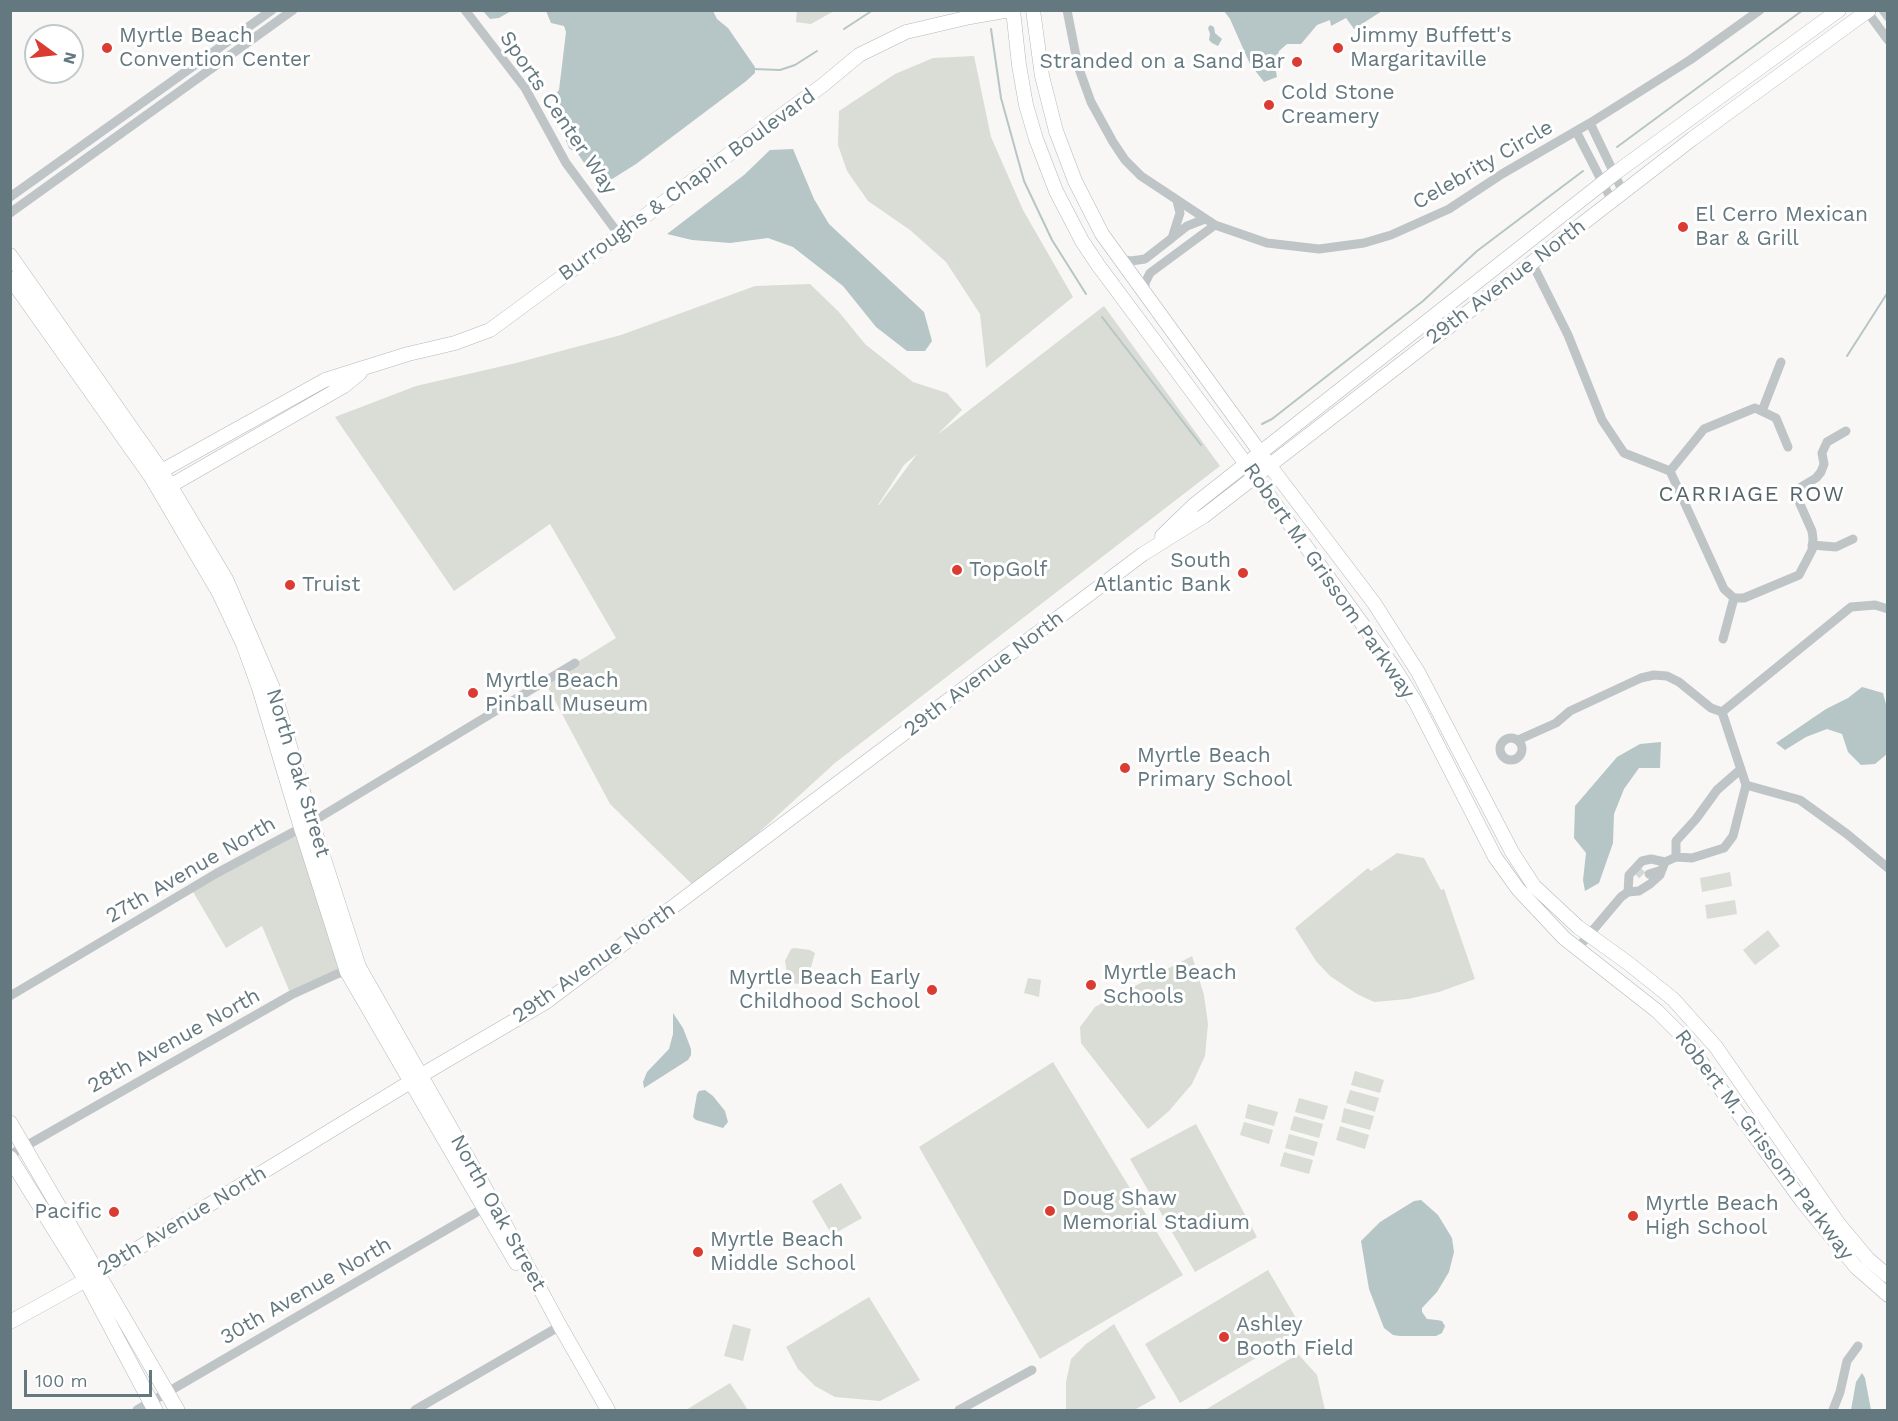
<!DOCTYPE html>
<style>
body{margin:0}
#map{position:relative;width:1898px;height:1421px;overflow:hidden;background:#f8f7f5;font-family:"Work Sans",sans-serif}
canvas{display:block}
.frame{position:absolute;inset:0;border:12px solid #64787f;pointer-events:none}
.north{position:absolute;left:24px;top:24px;width:60px;height:60px;box-sizing:border-box;background:#fff;border:2px solid #c1c9cc;border-radius:50%;rotate:105deg;font-size:16px;font-weight:700;line-height:24px;text-align:center;color:#64787f}
.north::after{content:'';display:block;margin:auto;width:21px;height:27px;background:#db3c32;clip-path:polygon(50% 0,100% 100%,50% 72%,0 100%)}
.scale{position:absolute;left:24px;top:1370px;width:128px;height:27px;box-sizing:border-box;border:3px solid #64787f;border-top:0;padding-left:8px;font-size:18px;line-height:21px;white-space:nowrap;color:#64787f;-webkit-text-stroke:4px #fff;paint-order:stroke}
</style>
<div id="map">
<canvas width="1898" height="1421"></canvas>
<div class="frame"></div>
<div class="north">N</div>
<div class="scale">100 m</div>
</div>
<script>
const context = document.querySelector('canvas').getContext('2d');
context.lineJoin = 'round';
function paint(path, color) { context.fillStyle = color; context.fill(path, 'evenodd'); }
const toPath = rows => new Path2D(rows.map(r => 'M' + r).join(''));
function strokePath(path, color, width, dash) { context.strokeStyle = color; context.lineWidth = width; context.lineCap = dash ? 'butt' : 'round'; context.setLineDash(dash || []); context.stroke(path); }
function write(font, color, halo, rows, align = 'center') {
  context.font = font + ' "Work Sans",sans-serif'; context.lineWidth = 6; context.setLineDash([]); context.textBaseline = 'middle'; context.strokeStyle = halo; context.fillStyle = color; for (const [text, x, y, turn = 0] of rows) {
    context.save(); context.translate(x, y); context.rotate((+turn || 0) * Math.PI / 180); context.textAlign = isNaN(turn) ? turn : align; if (halo) context.strokeText(text, 0, 0); context.fillText(text, 0, 0); context.restore();
  }
}
const green = toPath([
 [797,11,797,10,834,11,811,24,796,22],
 [974,56,991,137,1023,210,1073,297,986,368,980,314,946,262,910,230,868,201,847,171,838,145,839,111,895,74,933,58],
 [810,284,839,312,865,344,913,382,947,393,962,410,937,435,1104,306,1220,466,835,763,697,889,610,804,545,682,616,638,550,524,454,591,335,417,416,386,516,363,621,335,755,286],
 [917,454,879,505,878,505,904,465],
 [301,828,347,972,291,995,262,926,226,948,192,890],
 [1397,853,1424,858,1441,890,1444,889,1475,979,1439,992,1408,999,1374,1002,1357,994,1330,976,1316,961,1295,928,1368,868,1371,871],
 [1730,872,1732,886,1702,892,1700,878],
 [1735,900,1737,914,1707,919,1705,905],
 [1768,930,1780,946,1755,965,1743,950],
 [794,948,810,950,815,953,808,978,798,984,793,983,788,978,785,961,791,949],
 [1192,956,1204,995,1208,1024,1205,1056,1192,1084,1169,1111,1148,1129,1081,1043,1080,1027,1095,1007],
 [1028,978,1041,980,1039,997,1024,993],
 [1053,1062,1183,1275,1040,1359,919,1147],
 [1355,1071,1384,1080,1380,1093,1351,1085],
 [1350,1090,1379,1098,1375,1112,1346,1103],
 [1299,1098,1328,1106,1324,1120,1295,1112],
 [1248,1104,1278,1112,1274,1126,1245,1118],
 [1344,1108,1374,1116,1370,1130,1341,1122],
 [1294,1116,1323,1124,1319,1138,1290,1130],
 [1244,1122,1273,1130,1269,1144,1240,1135],
 [1196,1124,1257,1237,1195,1272,1130,1159],
 [1340,1126,1369,1135,1365,1149,1336,1140],
 [1289,1134,1318,1142,1314,1156,1285,1148],
 [1284,1152,1313,1160,1309,1174,1280,1166],
 [841,1183,862,1218,832,1235,812,1201],
 [1268,1270,1303,1330,1180,1403,1145,1344],
 [869,1297,920,1380,880,1401,835,1397,815,1386,798,1369,786,1347],
 [733,1324,751,1329,743,1361,724,1356],
 [1114,1324,1156,1398,1134,1410,1066,1410,1066,1382,1071,1359,1086,1344],
 [1298,1354,1317,1375,1325,1410,1205,1410],
 [730,1383,748,1410,686,1410]
]);
const water = toPath([
 [483,11,511,11,499,18,490,19],
 [546,11,713,11,717,19,728,28,755,67,755,73,745,82,636,164,609,181,593,176,578,154,569,148,553,109,553,98,559,90,566,32,564,26,551,23],
 [1224,11,1382,11,1354,29,1346,18,1331,26,1330,20,1317,25,1301,44,1287,44,1279,51,1275,66,1277,77,1264,82,1250,64,1230,19],
 [1210,25,1214,27,1215,33,1222,39,1218,46,1212,43,1209,40,1210,34,1208,28],
 [793,149,814,199,829,224,924,312,932,341,925,351,907,351,876,327,843,286,793,247,768,238,730,243,692,240,667,234,744,175,770,150],
 [1862,687,1883,693,1887,708,1887,754,1875,764,1861,765,1848,752,1842,734,1827,729,1806,737,1785,750,1776,743,1826,709,1848,698],
 [1661,742,1660,768,1639,768,1624,789,1614,814,1613,843,1599,883,1585,891,1583,880,1586,853,1574,838,1575,806,1617,757,1640,744],
 [673,1013,683,1028,691,1049,691,1055,688,1060,644,1088,643,1082,647,1072,669,1049,673,1034],
 [705,1090,713,1096,725,1111,728,1122,723,1128,696,1120,693,1117,697,1094,699,1091],
 [1421,1200,1438,1215,1452,1238,1454,1252,1449,1272,1437,1292,1422,1308,1422,1312,1427,1319,1437,1320,1442,1321,1445,1326,1442,1333,1436,1336,1400,1336,1393,1335,1384,1328,1369,1289,1361,1241,1380,1222,1414,1201],
 [1862,1373,1865,1378,1871,1410,1851,1410,1856,1382]
]);
const stream = toPath([
 [844,29,873,10],
 [991,29,1001,98,1024,181,1052,240,1086,294],
 [753,69,780,70,795,65,817,51],
 [1617,147,1803,10],
 [1102,317,1201,445],
 [1847,356,1888,292],
 [1262,424,1272,419,1423,301,1477,251,1583,171]
]);
const streetTunnel = toPath([
 [1636,875,1642,869]
]);
const street = toPath([
 [465,10,525,88,566,163,620,236],
 [1067,10,1078,66,1091,102,1113,142,1125,160,1141,176,1215,225,1267,243,1319,249,1364,243,1391,235,1449,209,1502,174,1590,123,1690,60,1760,10],
 [1866,10,1888,40],
 [1883,10,1888,17],
 [1590,123,1623,192],
 [1576,131,1612,201],
 [10,197,272,10],
 [10,213,293,10],
 [1173,237,1187,226,1205,219],
 [1119,259,1131,261,1145,259,1172,238,1180,213,1177,201],
 [1532,263,1568,335,1602,420,1624,453,1670,471,1724,589,1734,598,1744,598,1799,575,1812,550,1813,539,1812,531,1796,495,1796,490,1816,478,1821,472,1824,464,1822,453,1827,442,1846,431],
 [1145,293,1145,283,1150,273,1215,225],
 [1762,411,1781,362],
 [1670,471,1704,429,1755,408,1776,418,1788,447],
 [1812,545,1836,547,1853,539],
 [1888,609,1875,605,1851,607,1722,712,1746,785,1800,800,1847,834,1888,868],
 [1723,639,1734,598],
 '1500 749a11 11 0 1 1 22 0a11 11 0 1 1-22 0Z',
 [1518,740,1556,723,1570,711,1641,678,1654,675,1667,676,1679,682,1711,708,1722,712],
 [1676,857,1676,841,1696,819,1717,790,1741,769],
 [1649,874,1662,870],
 [1628,892,1629,875,1642,861,1651,859,1665,862,1676,857,1692,858,1724,848,1733,836,1746,785],
 [1577,949,1621,897,1628,892,1639,891,1650,884,1660,875,1665,862],
 [10,996,217,873,312,822,575,663],
 [10,1155,291,995,337,974,351,970],
 [137,1410,487,1206],
 [415,1410,560,1326],
 [959,1410,1032,1370],
 [1833,1410,1840,1392,1847,1361,1858,1346]
]);
const secondary = toPath([
 [1013,10,1019,65,1026,105,1036,139,1056,191,1082,241,1098,265,1246,464,1395,669,1416,703,1495,857,1518,889,1564,938,1657,1011,1683,1037,1802,1201,1856,1267,1888,1295],
 [1033,10,1042,76,1056,131,1075,181,1102,234,1270,466,1374,603,1418,672,1512,852,1534,886,1578,927,1628,963,1673,999,1716,1047,1838,1223,1868,1259,1888,1276],
 [10,255,161,470,226,579,273,688,312,822,359,967,493,1202,560,1326,608,1410],
 [10,278,151,477,219,593,243,644,259,688,301,828,347,972,516,1263],
 [156,474,325,380,408,354,455,343,490,330,823,85,859,55,906,32,970,17,1010,10],
 [163,490,344,386,360,373],
 [1162,536,1194,505,1614,174,1839,10],
 [10,1322,86,1280,420,1076,546,1002,1143,554,1204,516,1692,139,1869,10]
]);
const primary = toPath([
 [10,1123,177,1410],
 [10,1158,86,1280,155,1410]
]);
const markers = [
 [107,48,6,"#db3c32"],
 [1338,48,6,"#db3c32"],
 [1297,62,6,"#db3c32"],
 [1269,105,6,"#db3c32"],
 [1683,227,6,"#db3c32"],
 [957,570,6,"#db3c32"],
 [1243,573,6,"#db3c32"],
 [290,585,6,"#db3c32"],
 [473,693,6,"#db3c32"],
 [1125,768,6,"#db3c32"],
 [1091,985,6,"#db3c32"],
 [932,990,6,"#db3c32"],
 [1050,1211,6,"#db3c32"],
 [114,1212,6,"#db3c32"],
 [1633,1216,6,"#db3c32"],
 [698,1252,6,"#db3c32"],
 [1224,1337,6,"#db3c32"]
];
const poiNames = [
 ["Myrtle Beach",119,36],
 ["Convention Center",119,60],
 ["Jimmy Buffett's",1350,36],
 ["Margaritaville",1350,60],
 ["Stranded on a Sand Bar",1285,62,"right"],
 ["Cold Stone",1281,93],
 ["Creamery",1281,117],
 ["El Cerro Mexican",1695,215],
 ["Bar & Grill",1695,239],
 ["South",1231,561,"right"],
 ["Atlantic Bank",1231,585,"right"],
 ["TopGolf",969,570],
 ["Truist",302,585],
 ["Myrtle Beach",485,681],
 ["Pinball Museum",485,705],
 ["Myrtle Beach",1137,756],
 ["Primary School",1137,780],
 ["Myrtle Beach",1103,973],
 ["Schools",1103,997],
 ["Myrtle Beach Early",920,978,"right"],
 ["Childhood School",920,1002,"right"],
 ["Doug Shaw",1062,1199],
 ["Memorial Stadium",1062,1223],
 ["Myrtle Beach",1645,1204],
 ["High School",1645,1228],
 ["Pacific",102,1212,"right"],
 ["Myrtle Beach",710,1240],
 ["Middle School",710,1264],
 ["Ashley",1236,1325],
 ["Booth Field",1236,1349]
];
const streetNames = [
 ["Sports Center Way",558,113,56],
 ["Celebrity Circle",1483,165,-30],
 ["Burroughs & Chapin Boulevard",687,185,-36],
 ["29th Avenue North",1506,282,-37],
 ["Robert M. Grissom Parkway",1329,581,55],
 ["29th Avenue North",984,674,-37],
 ["North Oak Street",298,773,73],
 ["27th Avenue North",191,870,-30],
 ["29th Avenue North",594,963,-35],
 ["28th Avenue North",174,1041,-29],
 ["Robert M. Grissom Parkway",1764,1145,53],
 ["North Oak Street",498,1213,61],
 ["29th Avenue North",182,1221,-31],
 ["30th Avenue North",306,1291,-30]
];
const neighbourhoodNames = [
 ["CARRIAGE ROW",1752,495]
];
paint(green, '#d9ddd5');
paint(water, '#b6c5c6');
strokePath(stream, '#b6c5c6', 2);
strokePath(streetTunnel, '#d3d7d8', 9, [9, 4.5]);
strokePath(secondary, '#b2b9bc', 15);
strokePath(primary, '#b3b9bc', 16);
strokePath(street, '#bfc5c7', 9);
strokePath(secondary, '#fff', 14);
strokePath(primary, '#fff', 15);
for (const [x, y, r, color] of markers) { const dot = new Path2D(); dot.arc(x, y, r, 0, 2 * Math.PI); context.fillStyle = color; context.fill(dot); strokePath(dot, '#fff', 2); }
write('21px', '#64787f', '#fff', poiNames, 'left');
write('21px', '#64787f', '#fff', streetNames);
context.letterSpacing = '1.5px';
write('22px', '#56656a', '#fff', neighbourhoodNames);
context.letterSpacing = '0px';
</script>
